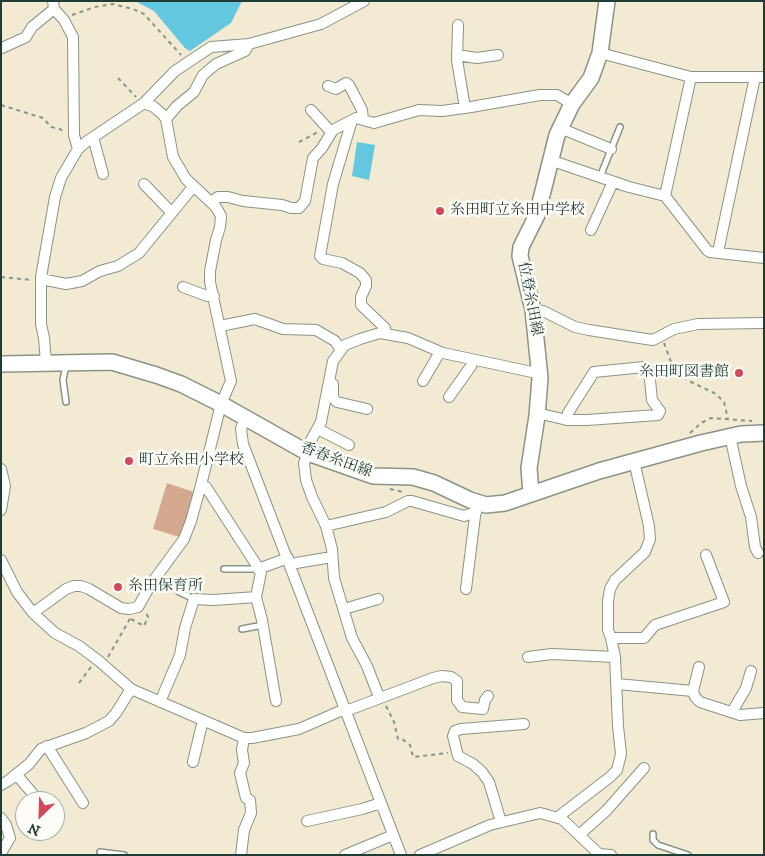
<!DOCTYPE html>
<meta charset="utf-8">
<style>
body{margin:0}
#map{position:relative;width:765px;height:856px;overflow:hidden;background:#f3ead4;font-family:"IM FELL DW Pica",serif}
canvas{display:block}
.frame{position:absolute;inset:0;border:2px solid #1f3d34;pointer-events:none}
.north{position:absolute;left:15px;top:791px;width:50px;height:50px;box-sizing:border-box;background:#fdfcf7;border:1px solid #a4b0a9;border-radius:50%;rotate:204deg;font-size:14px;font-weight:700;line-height:20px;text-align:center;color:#1f3d34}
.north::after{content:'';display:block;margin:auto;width:18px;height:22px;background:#d1495b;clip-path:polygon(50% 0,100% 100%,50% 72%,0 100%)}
</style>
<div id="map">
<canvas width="765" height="856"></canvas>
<div class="frame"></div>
<div class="north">N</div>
</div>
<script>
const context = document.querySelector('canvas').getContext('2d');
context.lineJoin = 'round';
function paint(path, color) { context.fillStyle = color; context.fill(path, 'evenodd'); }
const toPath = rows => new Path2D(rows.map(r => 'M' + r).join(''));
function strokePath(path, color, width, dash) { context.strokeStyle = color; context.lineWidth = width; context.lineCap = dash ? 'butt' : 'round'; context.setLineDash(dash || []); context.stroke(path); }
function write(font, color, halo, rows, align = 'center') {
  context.font = font + ' "IM FELL DW Pica","Noto Serif JP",serif'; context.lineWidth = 5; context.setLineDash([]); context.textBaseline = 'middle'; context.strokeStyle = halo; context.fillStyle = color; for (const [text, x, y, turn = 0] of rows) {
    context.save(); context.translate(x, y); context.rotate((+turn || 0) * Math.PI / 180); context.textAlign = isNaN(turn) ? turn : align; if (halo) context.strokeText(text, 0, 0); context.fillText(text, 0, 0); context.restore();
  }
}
const water = toPath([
 [135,1,242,1,231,23,190,51,185,48,154,11],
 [357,142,375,145,369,180,352,176]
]);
const building = toPath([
 [167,483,197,493,183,538,153,529]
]);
const path = toPath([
 [72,15,95,7,112,4,133,9,144,14,181,55],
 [118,78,136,97],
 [1,105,43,118,51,127,60,129,65,133],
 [299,142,318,132],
 [1,277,32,280],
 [664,343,671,362,678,372,687,380,716,394,724,402,728,419],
 [690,433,701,423,711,418,752,421],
 [390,489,403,492],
 [131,619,144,626,148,617,146,612],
 [108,657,131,617],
 [79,683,91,667],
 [386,706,394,722,398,739,402,739,410,745,413,757,448,753]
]);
const service = toPath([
 [600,177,620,127],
 [66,365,63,380,66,402],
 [224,569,258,569],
 [179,592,194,599],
 [242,629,263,625],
 [653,834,653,840,658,845,688,855],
 [100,852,124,855]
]);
const minor = toPath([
 [53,1,54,9,64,20,73,37,74,135,78,149],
 [458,25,457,60,465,108],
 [2,48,26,37,32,27,54,9],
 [600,53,691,77,764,77],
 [457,55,477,58,498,55],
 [328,86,336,89,346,83,349,85,362,110,363,120],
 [144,103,154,107,162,114,166,119,173,157,186,179,216,207,221,216,220,227,216,240,210,271,210,282,231,381,221,404,201,485,206,487,261,572,256,597,262,620,276,701],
 [311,110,331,132],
 [166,119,177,106,194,92,203,75,216,64,245,51,249,44],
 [352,120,333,184,320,256,323,259,342,263,360,273,366,280,366,286,361,297,361,305,385,328,386,334],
 [560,128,611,149],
 [93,137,103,174],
 [550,160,629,187,665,196,707,250,710,252,764,258],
 [144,184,172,213],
 [665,196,691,77],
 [211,202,218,197,228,197,243,201,282,205,291,208,299,208,305,201,313,158,322,148,333,130,356,118,374,123,419,110,442,111,471,107,540,95,557,95,572,104],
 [591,230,613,182],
 [718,252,755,77],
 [41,279,66,284,82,281,100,271,118,266,139,253,193,187],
 [183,287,207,296,214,296],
 [533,310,543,311,575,327,589,330,646,339,653,340,674,329,698,324,764,323],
 [220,326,255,319,283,329,316,330,335,341,341,350],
 [46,363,44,338,41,324,41,277,55,197,61,178,78,149,86,142,144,103,175,71,211,47,249,44,321,24,364,1],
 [423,381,440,352],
 [333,384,333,398,337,402,367,409],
 [449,397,471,366,473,360],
 [537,413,563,419,568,420,587,420,658,415,660,411,652,400,649,370,644,367,594,372,568,413,568,420],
 [245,418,241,429,243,444,401,855],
 [318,429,349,445],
 [730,436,741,486,751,517,755,547,758,553],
 [305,451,321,422,333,361,345,345,360,339,380,333,408,338,443,353,532,372,539,375],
 [308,453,304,463,306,480,312,497,326,526,332,549,334,578,352,638,367,666,379,697],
 [1,469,5,486,1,510],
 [326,526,386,512,408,501,412,501,464,516,476,512],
 [1,560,17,592,33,613,55,633,79,646,99,661,131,689,244,738,252,738,299,729,345,709],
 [290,564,332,557],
 [258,569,288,558],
 [466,589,476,508],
 [344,609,378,599],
 [33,613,66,589,74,586,81,586,89,589,121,608,129,609,138,607,151,584,184,539,191,521,201,485],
 [611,638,644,638,655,625,724,602,706,555],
 [528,657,552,654,615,657],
 [617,684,693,691,695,697,700,702,740,715,764,713],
 [693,691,699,667],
 [160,702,180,655,185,628,194,599,214,600,256,597],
 [346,711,433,678,442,676,451,677,457,681,457,700,462,707,483,709,485,700,488,696],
 [732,712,746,688,751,671],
 [47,746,83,803],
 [193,762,203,720],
 [16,774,39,801],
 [1,785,8,781,29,764,41,749,86,733,109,721,116,713,131,689],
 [558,817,610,777,617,770,621,754,618,726,615,657,611,638,608,630,608,601,610,589,615,580,645,552,650,539,649,526,634,461],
 [1,818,6,825,10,838,1,853],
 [307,821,362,809,381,803],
 [501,822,489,782,482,772,473,764,458,756,453,736,455,731,461,729,524,724],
 [579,835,606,811,644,768],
 [241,855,244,830,251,813,250,800,246,798,240,773,244,763,242,750,244,738],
 [345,855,393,835],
 [420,855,490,825,540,813,562,819,599,854,611,855]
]);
const secondary = toPath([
 [1,364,112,362,156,375,181,384,221,404,308,453,373,476,413,477,434,483,470,500,486,505,505,503,599,471,701,443,741,434,764,433],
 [531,494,529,468,537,416,540,378,533,310,520,256,521,247,537,215,557,135,572,104,591,78,600,53,607,1]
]);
const markers = [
 [440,211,5,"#d1495b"],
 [739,373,5,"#d1495b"],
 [129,461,5,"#d1495b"],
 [118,587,5,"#d1495b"]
];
const poiNames = [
 ["糸田町立糸田中学校",450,211],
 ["糸田町図書館",729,373,"right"],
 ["町立糸田小学校",139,461],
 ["糸田保育所",128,587]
];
const streetNames = [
 ["位登糸田線",529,299,79],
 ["香春糸田線",336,461,20]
];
paint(water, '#62c7df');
paint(building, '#d3a88f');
strokePath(service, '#899484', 8);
strokePath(minor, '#899484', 12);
strokePath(secondary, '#899484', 18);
strokePath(path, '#899484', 2, [4, 4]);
strokePath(service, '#fff', 5);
strokePath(minor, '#fff', 10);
strokePath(secondary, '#fff', 15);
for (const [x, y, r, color] of markers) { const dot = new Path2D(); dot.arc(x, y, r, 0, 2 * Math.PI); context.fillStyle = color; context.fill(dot); strokePath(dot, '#fdfcf7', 2); }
write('15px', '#1f3d34', '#fdfcf7', poiNames, 'left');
write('15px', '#1f3d34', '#fdfcf7', streetNames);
</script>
